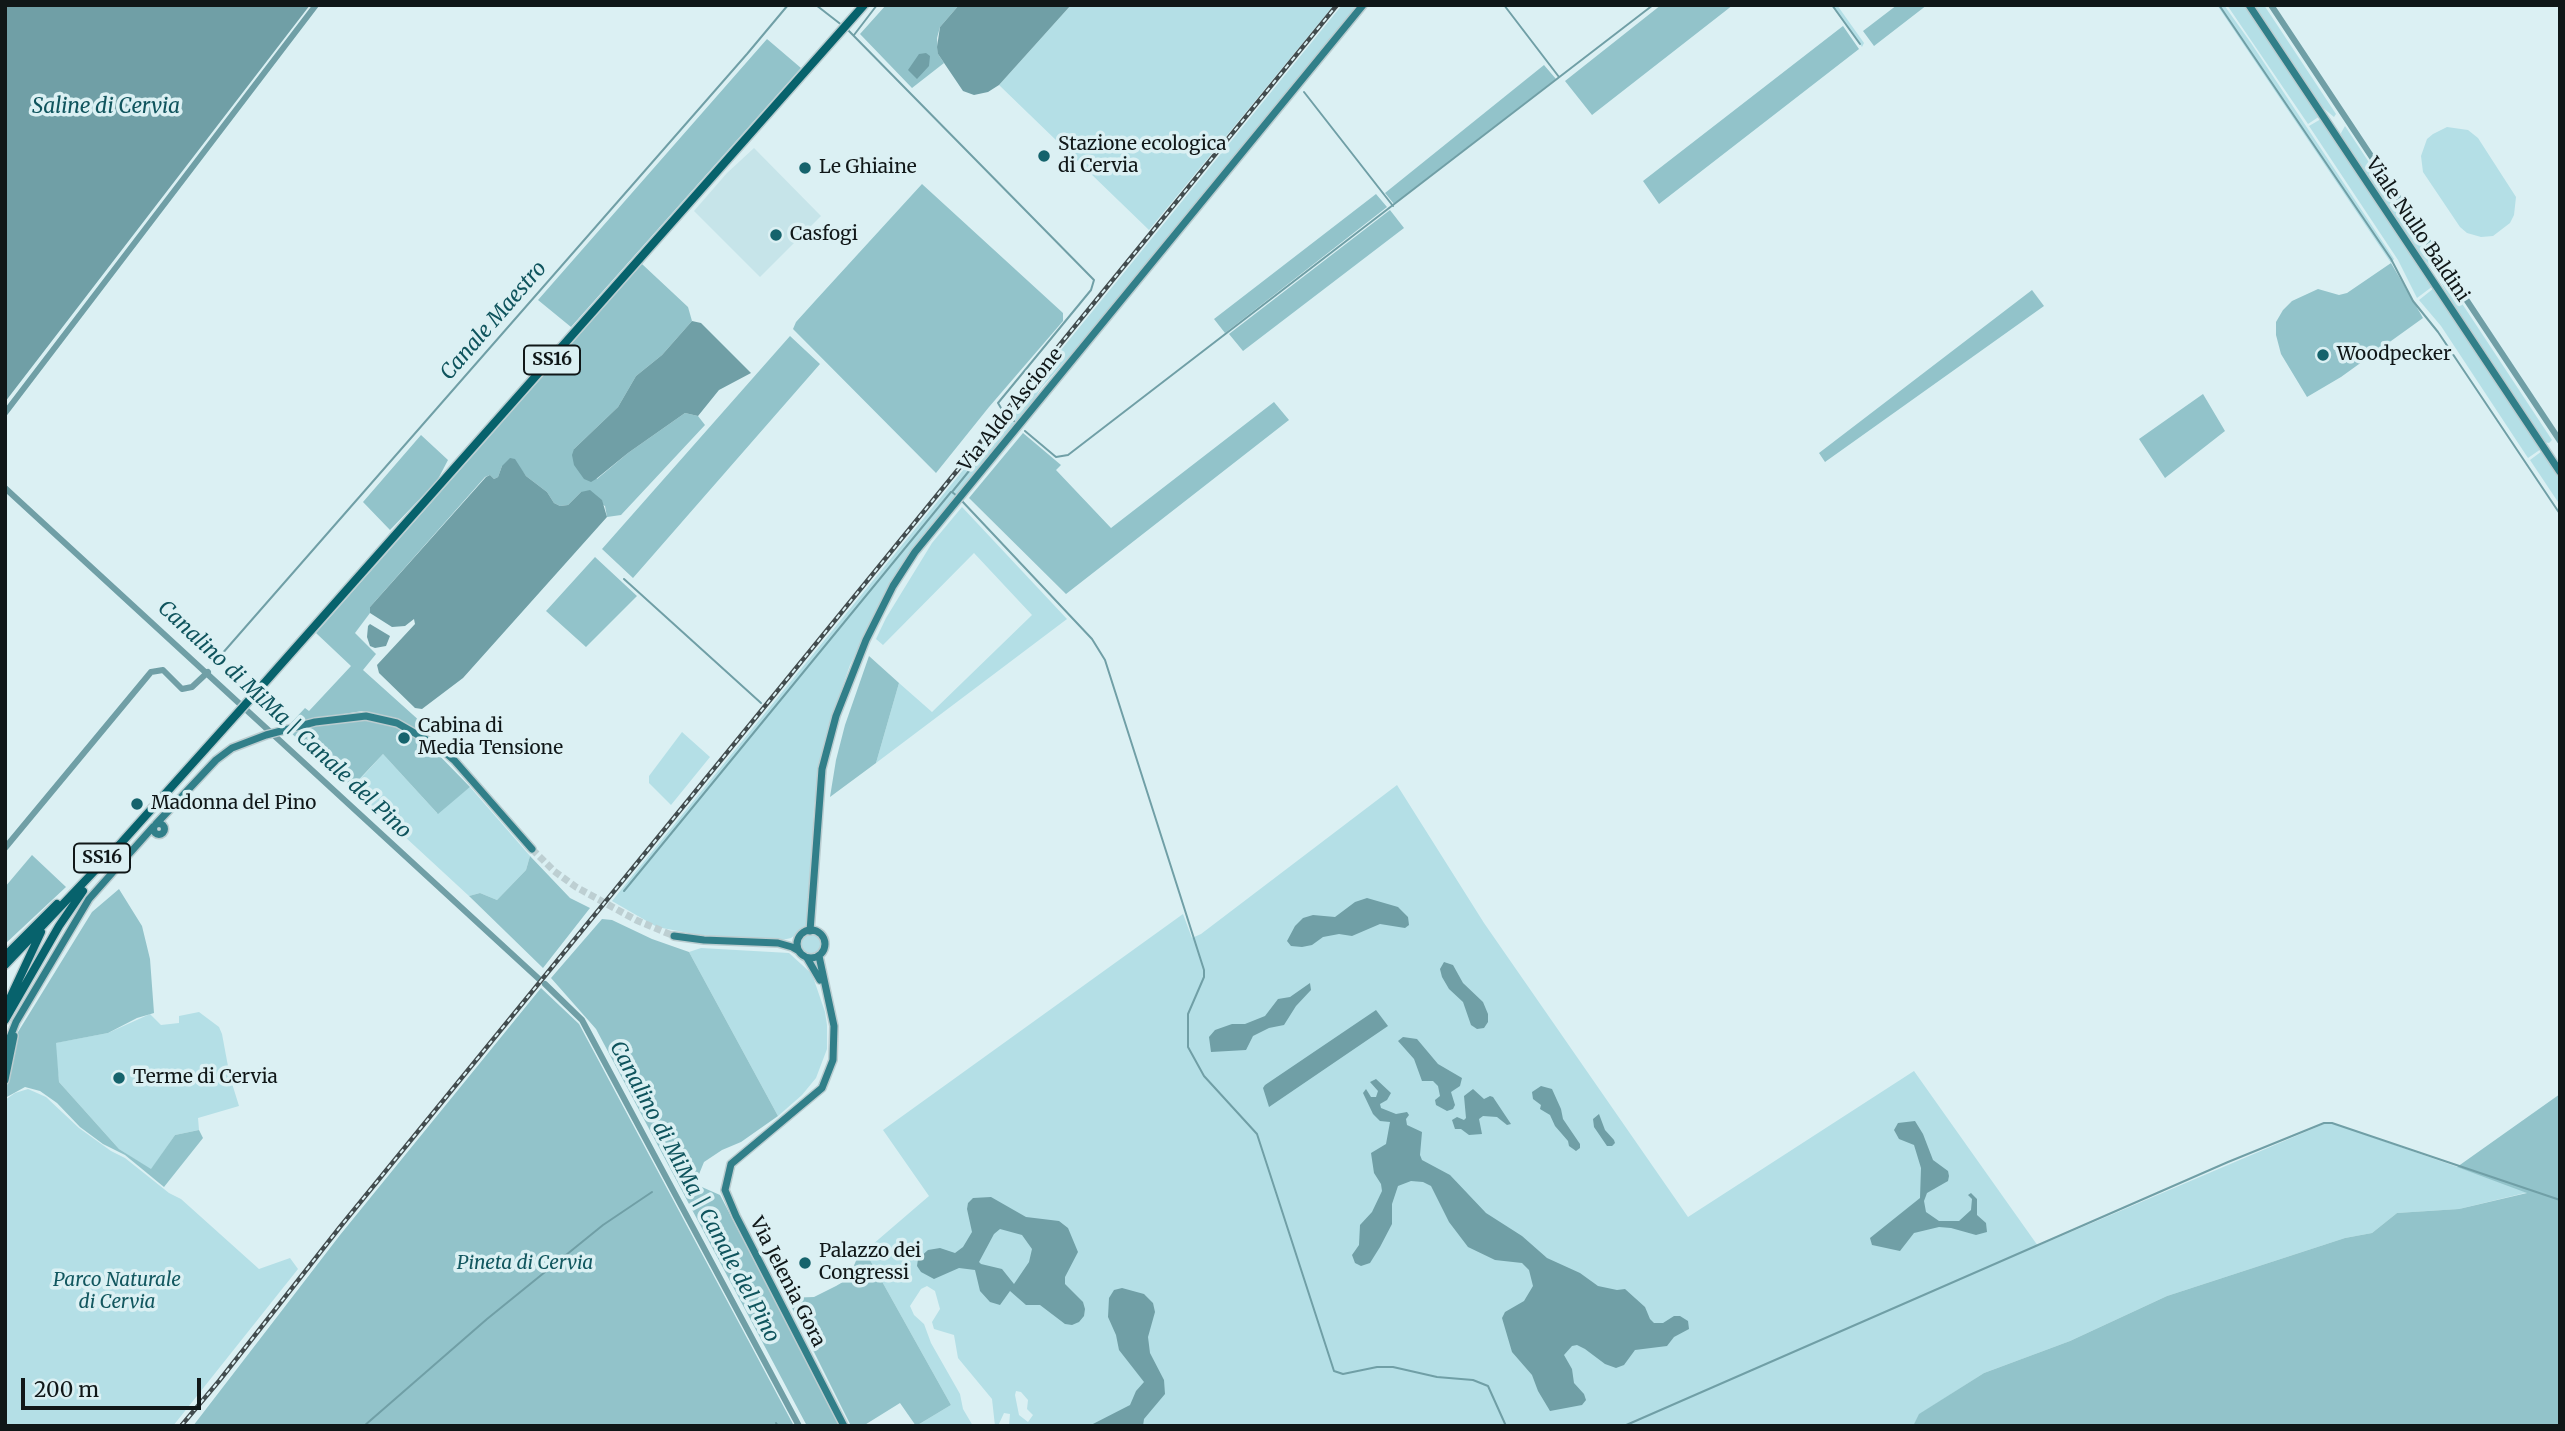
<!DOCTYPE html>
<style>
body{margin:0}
#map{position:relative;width:2565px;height:1431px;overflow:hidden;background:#dbf0f3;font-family:Merriweather,serif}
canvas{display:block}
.frame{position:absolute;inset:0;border:7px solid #101718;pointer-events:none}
.scale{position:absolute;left:21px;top:1378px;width:180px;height:32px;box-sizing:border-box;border:4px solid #101718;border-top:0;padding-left:9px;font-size:21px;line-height:24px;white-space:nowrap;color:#101718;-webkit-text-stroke:5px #dbf0f3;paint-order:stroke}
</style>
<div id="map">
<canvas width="2565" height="1431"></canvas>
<div class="frame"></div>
<div class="scale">200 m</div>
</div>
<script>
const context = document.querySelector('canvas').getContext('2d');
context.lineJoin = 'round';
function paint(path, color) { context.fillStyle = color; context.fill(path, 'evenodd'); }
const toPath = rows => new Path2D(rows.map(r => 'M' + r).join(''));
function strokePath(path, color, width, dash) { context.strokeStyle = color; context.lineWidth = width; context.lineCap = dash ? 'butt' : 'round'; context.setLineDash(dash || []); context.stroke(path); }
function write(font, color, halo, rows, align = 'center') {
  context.font = font + ' Merriweather,serif'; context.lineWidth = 7; context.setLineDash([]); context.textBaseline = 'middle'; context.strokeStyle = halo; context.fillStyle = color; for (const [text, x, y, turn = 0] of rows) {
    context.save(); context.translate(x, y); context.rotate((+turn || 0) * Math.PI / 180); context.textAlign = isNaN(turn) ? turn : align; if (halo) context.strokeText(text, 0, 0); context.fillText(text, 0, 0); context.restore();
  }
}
const built = toPath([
 [754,148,821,216,760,277,694,211,727,173]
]);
const green = toPath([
 [1071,5,1334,5,1149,230,999,85],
 [1342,5,1358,5,1089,334,1041,388,1029,408,887,592,850,665,833,714,824,750,814,807,809,918,806,927,791,938,782,940,699,935,657,927,612,901],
 [1831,5,1837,5,1864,43,1862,47],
 [2217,5,2224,5,2251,43,2394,259,2391,263],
 [2227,5,2245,5,2320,116,2308,124],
 [2252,5,2264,5,2336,114,2334,117,2322,107],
 [2321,119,2433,286,2417,298,2398,260,2309,126],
 [2345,126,2552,440,2549,443,2544,442,2456,310,2437,275,2416,249,2342,138,2341,133],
 [2447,127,2468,130,2478,138,2516,197,2514,215,2510,223,2493,236,2481,237,2467,233,2460,227,2423,172,2421,156,2427,139,2433,134],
 [2434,288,2541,449,2528,458,2441,326,2419,300],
 [2542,451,2560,478,2560,505,2530,460],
 [962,507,1067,619,876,763,899,683,932,712,1032,615,974,553,883,645,876,639,886,618,932,543],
 [682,732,710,757,671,805,649,783,649,776],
 [383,754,437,813,470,787,530,856,526,870,497,900,480,893,469,896,352,788],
 [1397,785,1484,923,1688,1217,1914,1071,2038,1246,2324,1124,2332,1123,2529,1192,2459,1209,2397,1213,2372,1233,2345,1238,2167,1296,2070,1341,1984,1373,1920,1414,1913,1426,1009,1426,1010,1414,1004,1413,998,1426,995,1426,992,1399,958,1358,954,1335,934,1329,932,1322,940,1309,935,1291,927,1286,921,1289,910,1306,914,1315,924,1324,931,1343,960,1394,963,1409,973,1426,916,1426,951,1405,865,1251,929,1196,883,1130,1183,914,1192,938,1201,934],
 [1016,1391,1021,1392,1028,1400,1027,1409,1033,1415,1028,1422,1019,1415,1015,1395],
 '800 945a11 11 0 1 1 22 0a11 11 0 1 1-22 0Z',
 [701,948,789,953,812,974,825,1012,827,1025,827,1049,816,1078,802,1095,778,1116,689,952],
 [199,1012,219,1027,222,1034,230,1077,239,1106,198,1118,199,1130,175,1135,151,1170,119,1149,59,1082,55,1043,108,1033,150,1014,161,1025,179,1023,179,1016],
 [28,1089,46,1097,79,1128,111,1151,125,1158,169,1193,181,1199,259,1269,290,1258,298,1269,173,1426,5,1426,5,1100,15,1093]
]);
const forest = toPath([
 [886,5,959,5,940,27,937,38,938,54,944,63,912,88,860,34],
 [1661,5,1733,5,1592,115,1565,81],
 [1897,5,1927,5,1874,46,1863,31],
 [1843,26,1859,49,1659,204,1643,181],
 [767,39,801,68,571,327,538,300],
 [1544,65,1556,79,1394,204,1385,193],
 [922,184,1063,313,1063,321,989,407,936,473,793,329,796,322,815,301],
 [1376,194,1387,207,1225,333,1214,319],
 [1390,210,1404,228,1243,351,1229,334],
 [2391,263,2423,318,2341,377,2307,397,2281,354,2276,335,2276,322,2283,310,2292,301,2318,289,2339,295,2347,293],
 [642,264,688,307,692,321,662,355,636,376,618,407,574,449,597,479,628,453,685,413,698,416,705,425,621,515,607,517,605,506,581,492,568,505,560,506,554,503,547,492,526,476,520,468,502,466,498,477,494,479,490,475,485,477,370,607,370,613,355,633,376,654,363,670,422,723,419,732,395,718,362,711,291,723,305,708,309,711,351,666,316,633],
 [2032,290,2044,306,1825,462,1819,453],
 [790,336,820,364,633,578,602,549],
 [2203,394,2225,431,2165,478,2139,439],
 [1274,402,1289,420,1066,594,969,498,1023,433,1061,465,1056,470,1111,528],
 [421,435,448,460,437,481,390,530,363,502],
 [595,557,637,596,586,647,546,611],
 [869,656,899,683,876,763,830,797,836,760,845,725],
 [357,720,371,720,394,726,432,748,470,787,438,814,383,754,351,788,290,732,319,723],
 [32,855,66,887,5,944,5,887],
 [530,856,570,898,590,908,543,968,469,896,480,893,497,900,526,870],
 [119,889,142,926,150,959,154,1013,137,1018,108,1033,56,1043,59,1082,119,1149,151,1169,175,1135,199,1130,203,1138,164,1187,125,1155,103,1144,80,1127,57,1103,40,1091,25,1087,5,1098,5,1041,13,1053,18,1032,92,912],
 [602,919,612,920,652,939,689,952,778,1116,741,1142,722,1150,704,1162,695,1184,720,1195,840,1426,807,1426,596,1029,551,978],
 [541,988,579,1024,794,1426,193,1426,340,1235],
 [2560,1094,2560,1426,1913,1426,1919,1414,1984,1373,2070,1341,2167,1296,2345,1238,2372,1233,2397,1213,2459,1209,2527,1193,2457,1167],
 [865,1251,951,1405,916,1426,900,1403,863,1426,851,1426,787,1298,814,1297,836,1286,848,1279,859,1254]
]);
const water = toPath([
 [5,5,310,5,5,402],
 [959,5,1071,5,999,85,988,92,974,95,963,91,938,54,937,47,940,27],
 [926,53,930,56,929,66,917,79,908,70,919,54],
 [692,321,701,323,751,373,719,390,698,416,685,413,628,453,596,479,591,482,584,479,574,465,572,455,574,449,618,407,636,376,662,355],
 [510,458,515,459,526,476,547,492,554,503,560,506,568,505,581,492,590,490,602,500,607,517,463,678,422,709,415,708,379,673,377,665,415,624,414,619,405,626,392,627,370,613,370,607,486,477,490,475,494,479,498,477,502,466],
 [370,624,390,636,386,646,375,648,370,646,367,637,368,626],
 [1367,898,1398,907,1408,917,1409,925,1405,928,1380,924,1352,936,1339,934,1323,937,1312,945,1302,947,1291,946,1287,941,1295,926,1303,918,1313,915,1335,917,1355,902],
 [1444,962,1453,965,1463,983,1483,1002,1488,1014,1488,1022,1484,1028,1477,1029,1471,1025,1463,1002,1449,989,1442,977,1440,969],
 [1310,983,1311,990,1296,1006,1284,1025,1269,1028,1253,1036,1246,1050,1211,1052,1209,1037,1215,1030,1232,1024,1245,1024,1265,1016,1278,999,1290,997],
 [1376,1010,1388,1026,1269,1107,1263,1088,1265,1085],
 [1403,1037,1417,1039,1438,1064,1462,1078,1460,1086,1451,1092,1455,1105,1453,1109,1447,1111,1436,1105,1435,1100,1440,1096,1438,1086,1433,1081,1422,1081,1414,1059,1398,1041],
 [1376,1079,1391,1093,1387,1100,1380,1104,1381,1108,1396,1114,1407,1112,1409,1115,1406,1119,1407,1125,1422,1132,1420,1155,1422,1160,1450,1175,1486,1213,1522,1236,1547,1258,1580,1273,1598,1286,1617,1290,1625,1289,1645,1307,1650,1319,1654,1323,1663,1323,1674,1316,1680,1316,1688,1321,1689,1329,1674,1337,1667,1346,1635,1350,1624,1365,1616,1368,1605,1364,1585,1349,1577,1345,1572,1346,1564,1355,1572,1369,1574,1383,1584,1394,1586,1400,1582,1405,1550,1411,1538,1391,1532,1375,1512,1352,1502,1318,1505,1312,1524,1301,1533,1286,1529,1270,1522,1263,1495,1260,1468,1247,1449,1222,1431,1186,1423,1182,1411,1181,1398,1186,1392,1204,1392,1224,1380,1247,1370,1263,1361,1266,1355,1263,1352,1255,1359,1245,1360,1225,1372,1212,1382,1191,1381,1184,1374,1173,1371,1153,1386,1144,1390,1122,1380,1121,1373,1114,1363,1093,1366,1089,1371,1097,1376,1097,1378,1091,1370,1082],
 [1541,1086,1552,1089,1561,1109,1563,1119,1580,1144,1580,1148,1576,1151,1569,1146,1568,1141,1555,1126,1550,1115,1540,1109,1541,1105,1533,1099,1532,1092],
 [1473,1089,1484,1099,1490,1096,1493,1097,1511,1124,1507,1125,1497,1117,1483,1116,1479,1119,1482,1134,1469,1135,1461,1129,1455,1129,1452,1120,1457,1117,1464,1120,1466,1118,1464,1096],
 [1599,1114,1605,1130,1614,1140,1615,1143,1612,1146,1607,1146,1594,1127,1593,1119],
 [1915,1121,1923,1134,1933,1160,1948,1171,1949,1176,1948,1181,1927,1193,1924,1201,1926,1212,1939,1221,1959,1221,1971,1210,1972,1199,1968,1195,1971,1193,1977,1199,1977,1215,1986,1223,1987,1232,1976,1235,1951,1228,1939,1227,1914,1233,1900,1251,1872,1245,1870,1238,1920,1198,1921,1168,1914,1145,1899,1139,1894,1130,1898,1123],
 [991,1197,1026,1217,1059,1221,1068,1228,1078,1252,1065,1277,1065,1284,1083,1302,1085,1309,1084,1316,1079,1322,1072,1325,1065,1324,1040,1305,1026,1305,1010,1291,1000,1305,990,1302,980,1291,975,1270,959,1268,934,1279,921,1272,917,1266,918,1259,928,1250,940,1248,955,1253,963,1247,972,1232,967,1209,968,1203,973,1198],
 [1000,1229,1022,1235,1032,1249,1029,1262,1014,1284,1002,1269,981,1264,979,1262,994,1234],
 [1122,1288,1144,1294,1153,1303,1155,1312,1148,1337,1150,1353,1164,1380,1165,1394,1144,1419,1143,1426,1089,1426,1130,1405,1136,1391,1144,1382,1119,1350,1116,1335,1108,1317,1109,1298,1114,1290]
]);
const stream = toPath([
 [816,5,843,26],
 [1504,5,1559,77],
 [1832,5,1860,44],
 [2219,5,2391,259,2413,301,2438,332,2560,514],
 [847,29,1094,280,1091,290,998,403,1001,408],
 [854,35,877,5],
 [1304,92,1393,206],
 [1010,417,1014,421],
 [1025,431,1056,457,1068,455,1653,5],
 [957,496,952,492,1011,419],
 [961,500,1092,639,1105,660,1204,970,1204,977,1188,1014,1188,1047,1204,1076,1257,1134,1334,1371,1343,1374,1377,1367,1393,1367,1437,1377,1473,1380,1488,1386,1506,1426],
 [624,579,761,703],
 [221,655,747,54,788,5],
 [624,891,951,492],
 [776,1423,778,1426],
 [364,1426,487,1319,603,1225,652,1192],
 [1624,1426,2228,1162,2324,1123,2332,1123,2560,1200]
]);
const canal = toPath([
 [2271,5,2560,441],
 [5,413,316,5],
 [5,488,539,979],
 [5,848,151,672,163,670,182,689,192,687,208,672],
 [545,984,582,1020,799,1426]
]);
const secondaryTunnel = toPath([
 [532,849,554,871,576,887,636,920,674,936]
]);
const secondary = toPath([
 [2249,5,2560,472],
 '153.5 829a5.5 5.5 0 1 1 11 0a5.5 5.5 0 1 1-11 0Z',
 [156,824,216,760,232,748,266,735,315,722,366,716,397,723,439,747,454,760,532,849],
 '797 944a14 14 0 1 1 28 0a14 14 0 1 1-28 0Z',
 [810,931,822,769,836,716,866,640,893,586,915,552,1363,5],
 [674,936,704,940,778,943,792,947,799,951],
 [819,956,834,1026,833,1060,822,1088,731,1164,725,1190,736,1216,844,1426],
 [807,958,820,980],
 [5,1050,16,1022,89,899,153,827],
 [5,1080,14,1036]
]);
const primary = toPath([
 [5,956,57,904],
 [5,965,122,842,252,697,864,5],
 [5,1009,41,932],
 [5,1020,59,926,83,891]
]);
const rail = toPath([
 [181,1426,219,1381,340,1227,1337,5]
]);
const markers = [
 [1044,156,7,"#15636c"],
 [805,168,7,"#15636c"],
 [776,235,7,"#15636c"],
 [2323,355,7,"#15636c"],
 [404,738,7,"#15636c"],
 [137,804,7,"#15636c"],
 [119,1078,7,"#15636c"],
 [805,1263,7,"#15636c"]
];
const shields = [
 [552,360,56],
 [102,858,56]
];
const shieldNames = [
 ["SS16",552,360],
 ["SS16",102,858]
];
const poiNames = [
 ["Stazione ecologica",1058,145],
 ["di Cervia",1058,167],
 ["Le Ghiaine",819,168],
 ["Casfogi",790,235],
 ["Woodpecker",2337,355],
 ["Cabina di",418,727],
 ["Media Tensione",418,749],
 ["Madonna del Pino",151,804],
 ["Terme di Cervia",133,1078],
 ["Palazzo dei",819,1252],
 ["Congressi",819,1274]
];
const streetNames = [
 ["Viale Nullo Baldini",2417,230,56],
 ["Via Aldo Ascione",1011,410,-51],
 ["Via Jelenia Gora",787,1282,63]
];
const parkNames = [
 ["Pineta di Cervia",525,1264],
 ["Parco Naturale",117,1281],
 ["di Cervia",117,1303]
];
const waterNames = [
 ["Saline di Cervia",106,107],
 ["Canale Maestro",494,321,-49],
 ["Canalino di MiMa | Canale del Pino",284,720,43],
 ["Canalino di MiMa | Canale del Pino",694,1192,62]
];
paint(built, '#c6e4e9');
paint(green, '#b4dfe6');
paint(forest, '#92c3ca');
paint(water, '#709fa6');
strokePath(stream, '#709fa6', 2);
strokePath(canal, '#709fa6', 6);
strokePath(secondaryTunnel, '#bdcfd2', 7, [7, 3.5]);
strokePath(secondary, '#bbcdd0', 10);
strokePath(primary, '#bbcdd0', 11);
strokePath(secondary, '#317f89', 7);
strokePath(primary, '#07626c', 8);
strokePath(rail, '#424c4e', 4.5);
strokePath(rail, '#dbf0f3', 2, [5]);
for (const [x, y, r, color] of markers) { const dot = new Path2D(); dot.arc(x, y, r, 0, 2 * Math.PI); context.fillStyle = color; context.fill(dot); strokePath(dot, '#dbf0f3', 2.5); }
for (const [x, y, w] of shields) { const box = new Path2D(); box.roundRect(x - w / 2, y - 14.5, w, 29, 5); context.fillStyle = '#dbf0f3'; context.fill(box); strokePath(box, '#101718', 2); }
write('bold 18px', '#101718', null, shieldNames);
write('19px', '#101718', '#dbf0f3', poiNames, 'left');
write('19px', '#101718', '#dbf0f3', streetNames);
write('italic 19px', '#12575f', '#dbf0f3', parkNames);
write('italic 21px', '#0f545d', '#dbf0f3', waterNames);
</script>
